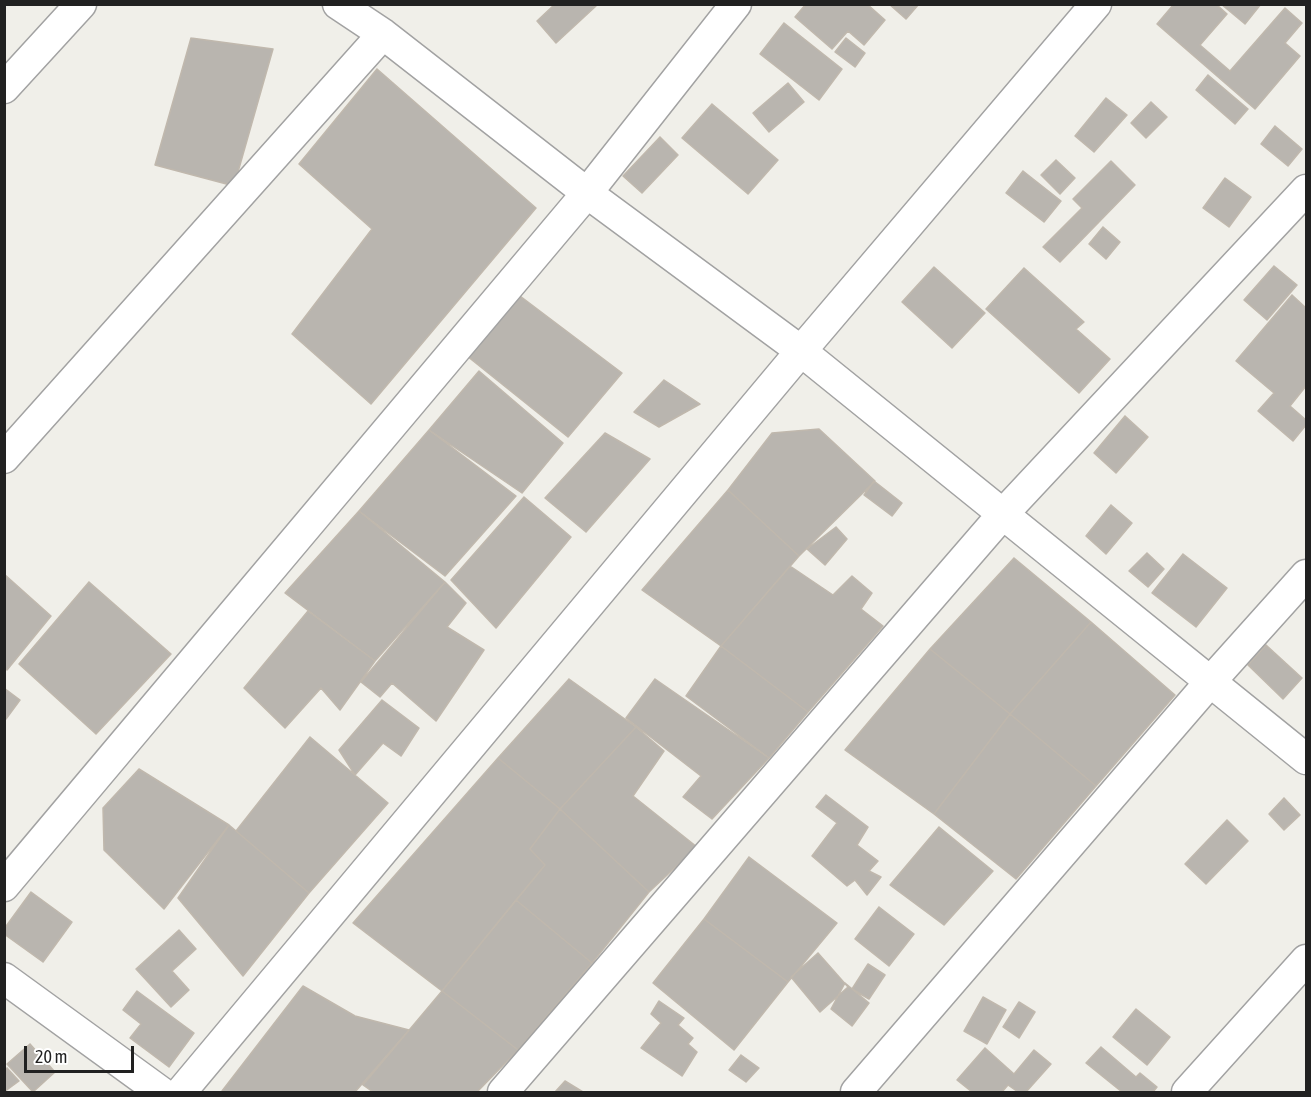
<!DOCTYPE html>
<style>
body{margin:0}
#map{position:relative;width:1311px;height:1097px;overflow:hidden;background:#f0efe9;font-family:"Asap Condensed",sans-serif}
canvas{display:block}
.frame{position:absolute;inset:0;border:6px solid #212121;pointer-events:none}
.scale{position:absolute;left:24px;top:1046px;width:110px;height:27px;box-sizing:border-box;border:3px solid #212121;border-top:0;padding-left:8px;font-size:18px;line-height:21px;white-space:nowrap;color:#212121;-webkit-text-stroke:4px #fff;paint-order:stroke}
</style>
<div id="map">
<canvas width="1311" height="1097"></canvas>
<div class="frame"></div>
<div class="scale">20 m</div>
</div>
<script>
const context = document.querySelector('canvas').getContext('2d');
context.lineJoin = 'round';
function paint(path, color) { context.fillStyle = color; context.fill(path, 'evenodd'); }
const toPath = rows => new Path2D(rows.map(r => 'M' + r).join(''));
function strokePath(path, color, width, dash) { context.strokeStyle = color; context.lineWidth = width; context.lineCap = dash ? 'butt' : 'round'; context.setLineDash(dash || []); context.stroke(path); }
const building = toPath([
 [555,4,595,4,596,6,556,43,537,21,555,4],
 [806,4,867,4,885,20,864,45,848,31,832,49,795,17,806,4],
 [889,4,919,4,906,19,889,4],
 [1174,4,1216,4,1227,14,1200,45,1230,71,1285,8,1302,23,1285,43,1300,56,1255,109,1157,24,1174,4],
 [1221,4,1261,4,1245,24,1221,4],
 [784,23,842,69,819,100,760,54,784,23],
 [191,38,273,49,234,186,155,165,191,38],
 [846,38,865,53,855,67,835,52,846,38],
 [377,69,536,208,371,404,292,334,372,229,299,164,377,69],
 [1208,75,1248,109,1235,124,1196,90,1208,75],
 [788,83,804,102,769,132,753,113,788,83],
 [1106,98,1127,115,1094,152,1075,136,1106,98],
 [1151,102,1167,117,1146,138,1131,123,1151,102],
 [712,104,778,160,748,194,682,138,712,104],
 [1275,126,1302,149,1288,166,1261,144,1275,126],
 [660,137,678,155,642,193,623,176,660,137],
 [1056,160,1075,178,1060,194,1041,175,1056,160],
 [1111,161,1135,185,1060,262,1043,247,1082,208,1073,199,1111,161],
 [1023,171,1061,201,1044,222,1006,193,1023,171],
 [1225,178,1251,197,1229,227,1203,208,1225,178],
 [1103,227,1120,242,1106,259,1089,244,1103,227],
 [1274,266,1297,285,1267,320,1244,300,1274,266],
 [934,267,985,313,952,348,902,302,934,267],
 [1024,268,1084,322,1076,329,1110,359,1079,393,986,309,1024,268],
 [1292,295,1306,308,1306,386,1290,406,1306,420,1306,425,1293,441,1258,411,1274,393,1236,361,1292,295],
 [520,296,622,373,568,437,467,356,520,296],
 [479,371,563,443,522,493,429,430,479,371],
 [664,380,700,404,659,427,634,412,664,380],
 [1125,416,1148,437,1116,473,1094,453,1125,416],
 [819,429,875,481,799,556,728,490,772,433,819,429],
 [429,430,516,496,445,576,359,511,429,430],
 [605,433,650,459,586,532,545,498,605,433],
 [874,481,902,503,892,516,864,495,874,481],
 [728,490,799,556,721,646,642,590,728,490],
 [524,497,571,537,496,628,451,580,524,497],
 [1111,505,1132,523,1106,554,1086,536,1111,505],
 [359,511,445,582,375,661,285,593,359,511],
 [836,527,847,539,825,565,807,549,836,527],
 [1147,553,1164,569,1148,587,1129,571,1147,553],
 [1183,554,1227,588,1196,627,1152,593,1183,554],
 [1014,558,1091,622,1010,714,930,649,1014,558],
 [790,566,833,595,852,576,872,593,861,609,883,626,808,712,721,646,790,566],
 [4,574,51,616,7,670,4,667,4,574],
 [89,582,171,654,96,734,19,664,89,582],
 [445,582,466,603,447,627,484,650,436,721,392,683,380,697,361,682,445,582],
 [308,611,375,661,340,710,321,688,285,728,244,688,308,611],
 [1091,622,1175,695,1096,786,1010,714,1091,622],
 [1266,645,1302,678,1283,699,1248,665,1266,645],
 [721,646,808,712,769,758,686,696,721,646],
 [930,649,1010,714,934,814,845,750,930,649],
 [569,679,636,727,560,809,498,758,569,679],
 [655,679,769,758,712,819,683,797,701,776,626,718,655,679],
 [4,688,20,700,6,719,4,718,4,688],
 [382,700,419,728,401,756,383,743,355,775,339,750,382,700],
 [1010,714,1096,786,1016,879,934,814,1010,714],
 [636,727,664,751,633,796,697,847,649,892,560,809,636,727],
 [310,737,388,803,309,893,236,831,310,737],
 [498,758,560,809,530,849,545,865,442,991,353,923,498,758],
 [139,769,229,825,164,909,104,850,103,808,139,769],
 [826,795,868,827,857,845,878,861,869,871,881,877,867,895,855,880,847,886,812,856,837,823,816,807,826,795],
 [1284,798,1300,815,1284,830,1269,814,1284,798],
 [560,809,649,892,592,963,516,900,545,865,530,849,560,809],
 [1227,820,1248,841,1206,884,1185,864,1227,820],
 [229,825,309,893,243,976,178,898,229,825],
 [939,827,993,871,944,925,890,885,939,827],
 [749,857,837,923,788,982,704,919,749,857],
 [31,892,72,922,43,962,4,934,4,929,31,892],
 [516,900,592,963,518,1050,442,991,516,900],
 [879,907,914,934,889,966,855,939,879,907],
 [704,919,788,982,734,1050,653,983,704,919],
 [179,930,196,949,172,971,189,990,171,1007,136,969,179,930],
 [818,953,848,987,820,1012,791,977,818,953],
 [868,964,885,975,869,999,852,989,868,964],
 [845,983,869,1003,852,1026,831,1009,845,983],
 [303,986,355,1016,409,1030,355,1092,224,1092,222,1091,303,986],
 [137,991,194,1033,169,1067,130,1038,141,1024,123,1010,137,991],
 [442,991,518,1050,477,1092,373,1092,363,1085,442,991],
 [983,997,1006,1010,987,1044,964,1031,983,997],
 [659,1001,684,1018,678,1025,693,1038,688,1044,697,1052,682,1076,641,1048,661,1023,651,1014,659,1001],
 [1019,1002,1035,1012,1019,1038,1003,1027,1019,1002],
 [1136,1009,1170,1037,1147,1065,1113,1037,1136,1009],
 [30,1044,55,1072,33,1092,7,1064,30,1044],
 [1101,1047,1136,1077,1140,1073,1157,1087,1153,1092,1122,1092,1086,1063,1101,1047],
 [985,1048,1014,1074,1034,1050,1051,1064,1026,1092,1018,1092,1008,1085,1002,1092,972,1092,957,1080,985,1048],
 [741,1055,759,1068,746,1082,729,1070,741,1055],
 [7,1068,19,1081,4,1092,4,1070,7,1068],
 [565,1081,583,1092,555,1092,565,1081]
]);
const minor = toPath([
 [338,4,383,34,587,193,801,351,1306,759],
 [4,88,81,4],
 [4,458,383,34],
 [4,886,587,193,736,4],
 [4,978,161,1092],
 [181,1092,801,351,1096,4],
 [503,1092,1002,515,1306,190],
 [856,1092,1210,682,1306,575],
 [1187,1092,1306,960]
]);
paint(building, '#b9b5af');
strokePath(building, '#c0b8ad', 1.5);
strokePath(minor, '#a2a2a2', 33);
strokePath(minor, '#fff', 30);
</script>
